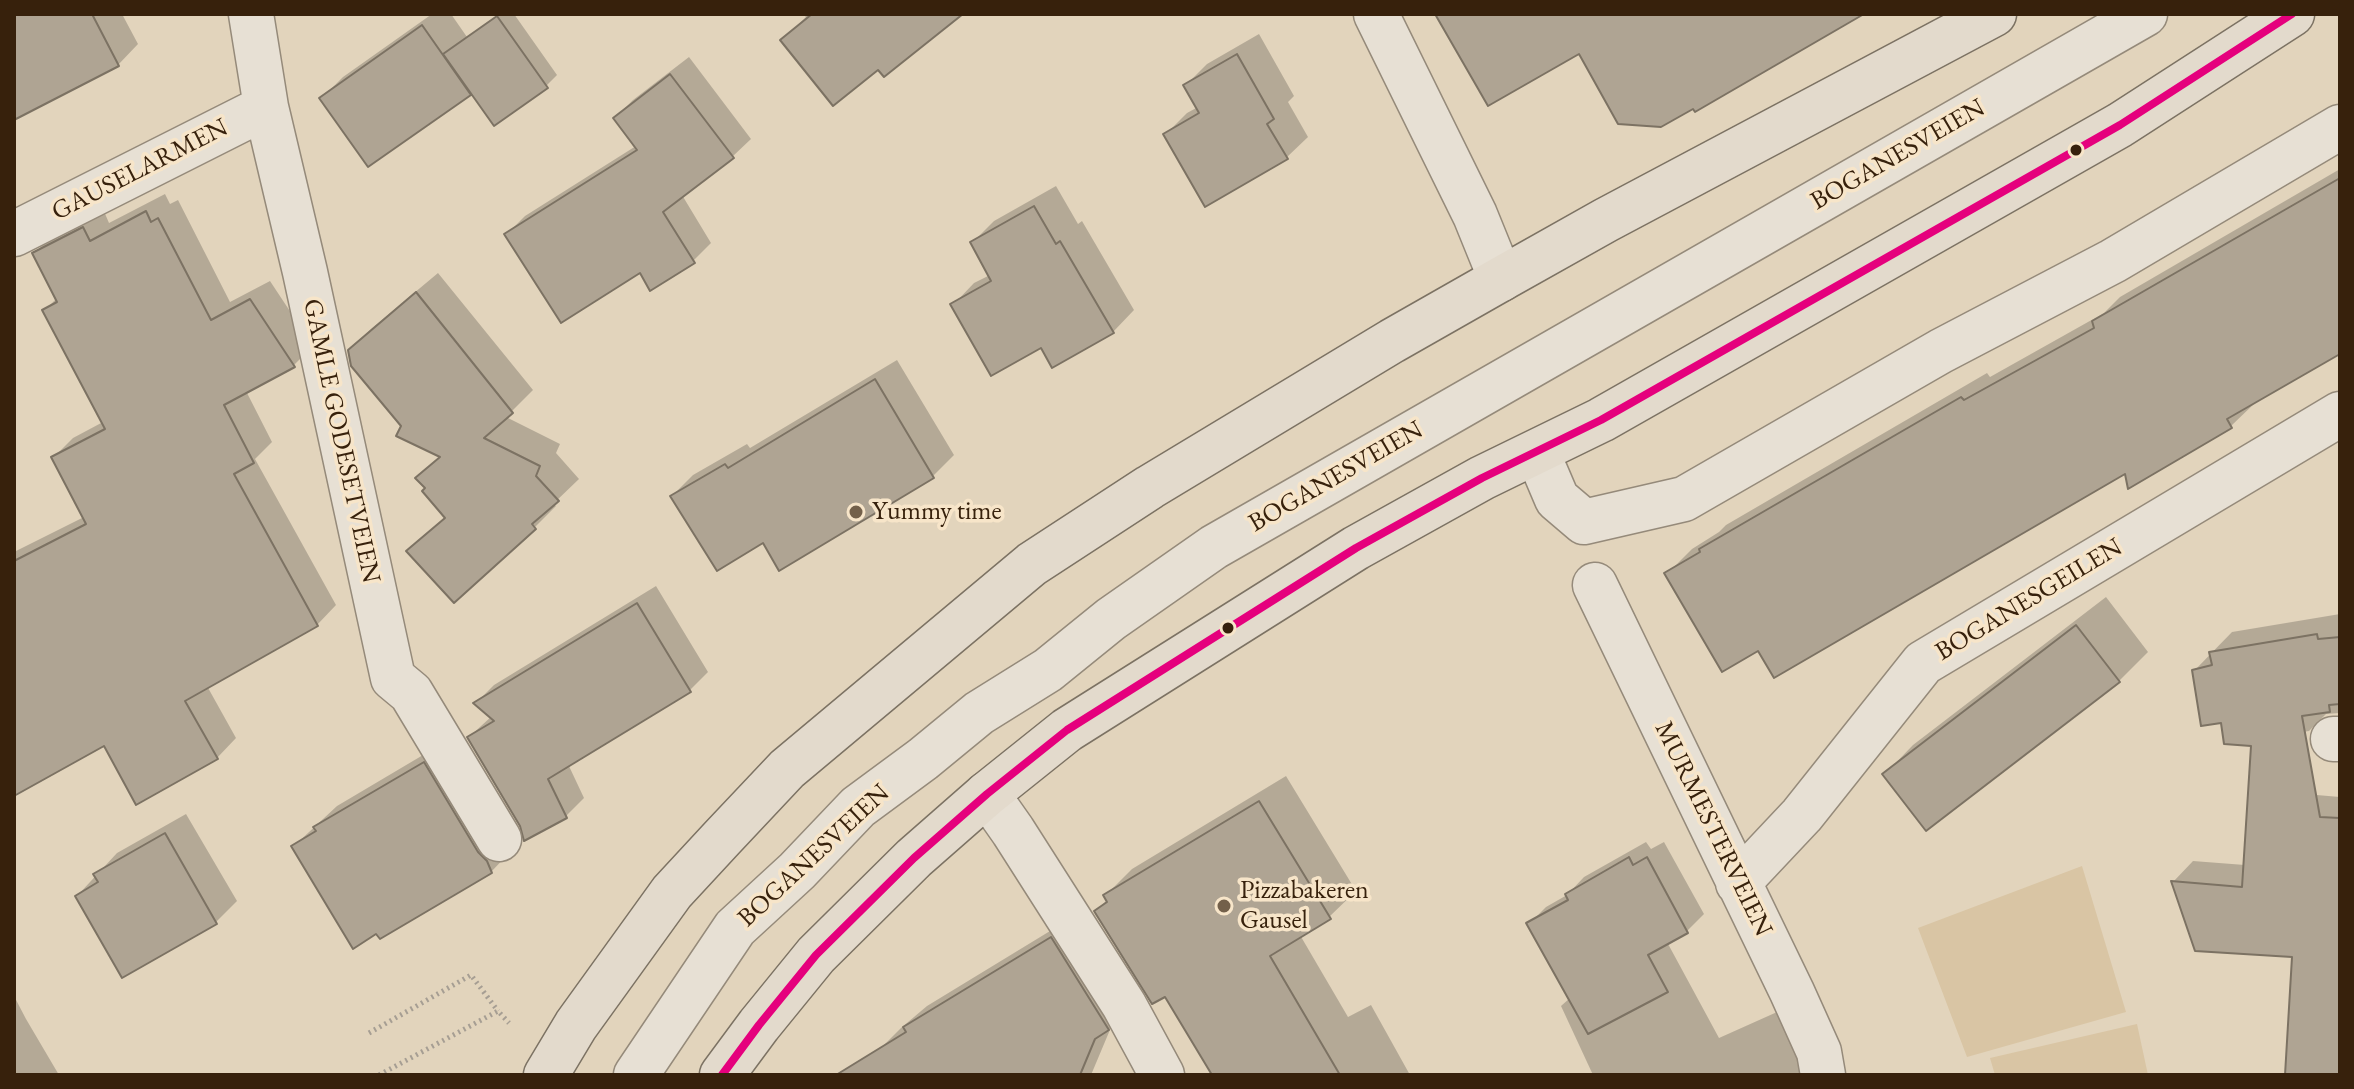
<!DOCTYPE html>
<style>
body{margin:0}
#map{position:relative;width:2354px;height:1089px;overflow:hidden;background:#e2d4bc;font-family:"EB Garamond",serif}
canvas{display:block}
.frame{position:absolute;inset:0;border:16px solid #37210c;pointer-events:none}
</style>
<div id="map">
<canvas width="2354" height="1089"></canvas>
<div class="frame"></div>
</div>
<script>
const context = document.querySelector('canvas').getContext('2d');
context.lineJoin = 'round';
function paint(path, color) { context.fillStyle = color; context.fill(path, 'evenodd'); }
const toPath = rows => new Path2D(rows.map(r => 'M' + r).join(''));
function strokePath(path, color, width, dash) { context.strokeStyle = color; context.lineWidth = width; context.lineCap = dash ? 'butt' : 'round'; context.setLineDash(dash || []); context.stroke(path); }
function write(font, color, halo, rows, align = 'center') {
  context.font = font + ' "EB Garamond",serif'; context.lineWidth = 7; context.setLineDash([]); context.textBaseline = 'middle'; context.strokeStyle = halo; context.fillStyle = color; for (const [text, x, y, turn = 0] of rows) {
    context.save(); context.translate(x, y); context.rotate((+turn || 0) * Math.PI / 180); context.textAlign = isNaN(turn) ? turn : align; if (halo) context.strokeText(text, 0, 0); context.fillText(text, 0, 0); context.restore();
  }
}
const green = toPath([
 [2082,866,2126,1012,1967,1057,1918,928],
 [2137,1024,2148,1075,1995,1075,1990,1058]
]);
const shadow = toPath([
 [14,14,122,14,138,44,118,65,14,118],
 [432,14,451,14,467,37,499,14,514,14,557,75,546,86,472,92,369,165,322,98,343,77],
 [803,14,945,14,879,67,783,40,806,17],
 [1259,34,1294,96,1288,102,1308,137,1286,158,1166,134,1187,113,1198,107,1186,85,1207,64],
 [689,57,751,139,732,157,682,195,711,243,693,261,641,270,507,234,525,216,636,146,615,118,633,100],
 [2340,169,2340,351,2256,402,2231,426,2129,486,2126,470,1759,648,1667,574,1692,549,1719,532,1726,525,1987,373,1990,377,2104,313,2120,297],
 [1056,186,1078,224,1082,221,1134,310,1113,332,1041,345,953,305,974,283,990,275,972,243,994,221],
 [165,194,170,204,178,200,230,302,270,281,313,346,294,365,246,391,272,442,255,459,336,605,317,625,207,686,236,738,217,758,104,743,14,794,14,552,84,517,54,457,73,438,103,422,44,311,57,298,34,254,53,234,103,209,109,223],
 [438,273,533,390,506,417,560,444,556,453,579,479,553,504,556,506,534,528,408,551,446,516,418,478,441,455,404,425,350,351,371,329],
 [897,360,954,455,933,476,780,569,764,541,672,496,693,475,747,444,750,448],
 [656,586,708,672,690,690,568,764,584,798,566,816,525,838,522,825,469,737,492,716,476,703,494,685],
 [2106,597,2148,652,2119,681,1885,774,1913,745],
 [2340,614,2340,713,2326,714,2309,731,2226,745,2223,721,2195,670,2232,632],
 [445,742,512,850,491,872,294,846,337,806],
 [1286,776,1356,891,1329,917,1300,935,1348,1017,1371,1005,1410,1075,1214,1075,1177,1012,1096,911,1108,899,1105,896,1132,869],
 [2270,791,2340,797,2340,1075,2287,1075,2294,955,2173,882,2193,861,2245,865],
 [186,814,237,901,216,922,77,896,117,853],
 [1646,842,1651,849,1664,842,1704,914,1687,931,1667,942,1719,1038,1786,1008,1814,1075,1593,1075,1561,1006,1570,998,1529,924,1546,907,1567,895,1584,877],
 [1073,917,1112,1025,1091,1075,894,1075,879,1050,901,1028,927,1006],
 [14,996,26,1019,59,1075,14,1075]
]);
const building = toPath([
 [14,14,92,14,119,66,14,120,14,14],
 [812,14,963,14,884,77,878,70,833,106,780,40,812,14],
 [1435,14,1864,14,1695,112,1693,109,1661,127,1618,124,1579,54,1488,106,1435,14],
 [497,16,548,88,494,126,443,54,497,16],
 [422,25,471,95,368,167,319,98,422,25],
 [1237,54,1274,119,1267,124,1288,159,1205,207,1163,134,1199,113,1183,85,1237,54],
 [670,74,734,158,663,212,695,263,650,291,640,273,561,323,504,234,637,150,613,118,670,74],
 [2340,178,2340,354,2227,419,2232,428,2128,489,2125,474,1774,678,1758,651,1722,672,1664,573,1700,552,1699,549,1961,397,1964,400,2094,328,2092,321,2340,178],
 [1034,206,1056,244,1060,241,1114,333,1052,368,1041,348,991,376,950,304,991,281,970,242,1034,206],
 [146,211,151,222,158,218,211,320,250,299,295,367,224,405,254,463,234,474,318,626,185,701,218,759,136,805,104,746,14,796,14,561,86,524,51,457,105,429,42,310,57,302,32,253,83,227,90,241,146,211],
 [416,292,513,413,484,438,540,466,536,476,559,501,532,524,536,529,454,603,406,551,445,518,422,491,425,488,415,478,440,457,396,436,401,426,351,366,348,350,416,292],
 [875,379,934,478,779,571,763,543,717,571,670,496,725,464,728,468,875,379],
 [637,603,691,692,548,779,567,818,524,841,520,826,467,737,494,721,473,703,637,603],
 [2076,625,2120,682,1926,831,1882,774,2076,625],
 [2317,634,2318,639,2340,637,2340,704,2329,705,2330,712,2302,716,2320,817,2340,818,2340,1075,2285,1075,2292,957,2195,951,2171,881,2242,887,2251,746,2224,744,2221,723,2201,726,2192,670,2212,665,2209,652,2317,634],
 [424,762,478,852,487,861,492,873,380,939,376,934,353,949,291,846,316,831,313,827,424,762],
 [1259,801,1331,919,1270,956,1340,1075,1212,1075,1165,997,1152,1004,1094,911,1107,902,1103,895,1259,801],
 [165,833,217,924,122,978,75,896,98,882,93,874,165,833],
 [1629,857,1633,865,1647,857,1688,933,1648,955,1668,992,1588,1034,1526,923,1568,900,1565,894,1629,857],
 [1051,937,1109,1030,1095,1039,1080,1075,836,1075,906,1032,903,1027,1051,937]
]);
const path = toPath([
 [369,1033,471,975,498,1011],
 [379,1075,498,1011,509,1023]
]);
const minor = toPath([
 [251,14,266,107,305,272,393,678,411,693,499,839],
 [1376,14,1475,215,1501,279],
 [14,234,266,107],
 [1537,452,1557,499,1584,522,1684,499,1941,351,2113,261,2340,127],
 [1595,585,1792,992,1819,1052,1823,1075],
 [2333,739,2340,739],
 [987,794,1013,831,1124,1005,1162,1075],
 [1738,883,1802,815,1923,663,2340,414],
 [636,1075,735,928,797,871,858,807,923,759,979,713,1048,670,1111,619,1214,547,2145,14]
]);
const major = toPath([
 [546,1075,576,1025,672,892,722,838,787,769,1032,564,1150,487,1392,341,1501,279,1606,220,1994,14],
 [722,1075,759,1025,816,955,914,858,987,794,1067,730,1356,548,1482,478,1601,420,2120,125,2292,14]
]);
const bus1 = toPath([
 [722,1075,759,1025,816,955,914,858,987,794,1067,730,1356,548,1482,478,1601,420,2120,125,2292,14]
]);
const markers = [
 [2076,150,7,"#37210c"],
 [856,512,8,"#73604a"],
 [1228,628,7,"#37210c"],
 [1224,906,8,"#73604a"]
];
const streetNames = [
 ["BOGANESVEIEN",1898,155,-30],
 ["GAUSELARMEN",140,170,-27],
 ["GAMLE GODESETVEIEN",341,441,78],
 ["BOGANESVEIEN",1336,477,-30],
 ["BOGANESGEILEN",2029,600,-31],
 ["MURMESTERVEIEN",1713,829,64],
 ["BOGANESVEIEN",814,856,-43]
];
const poiNames = [
 ["Yummy time",872,512],
 ["Pizzabakeren",1240,891],
 ["Gausel",1240,921]
];
paint(green, '#d9c5a4');
paint(shadow, '#0003');
paint(building, '#afa493');
strokePath(building, '#7c7263', 2);
strokePath(minor, '#958a7a', 47);
strokePath(major, '#7c7263', 47);
strokePath(path, '#a69e93', 5, [2, 4]);
strokePath(minor, '#e7e0d4', 44);
strokePath(major, '#e3dacc', 44);
strokePath(bus1, '#e5007d', 8);
for (const [x, y, r, color] of markers) { const dot = new Path2D(); dot.arc(x, y, r, 0, 2 * Math.PI); context.fillStyle = color; context.fill(dot); strokePath(dot, '#f7e5c9', 3); }
write('26px', '#37210c', '#f7e5c9', streetNames);
write('26px', '#37210c', '#f7e5c9', poiNames, 'left');
</script>
